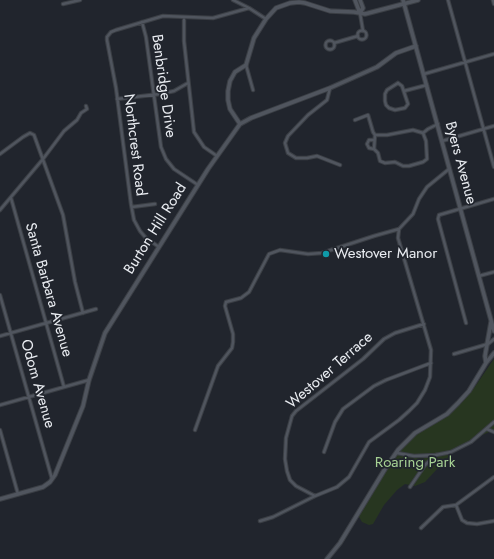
<!DOCTYPE html>
<style>
body{margin:0}
canvas{display:block;background:#21252d}
</style>
<canvas width="494" height="559"></canvas>
<script>
const context = document.querySelector('canvas').getContext('2d');
context.lineJoin = 'round';
function paint(path, color) { context.fillStyle = color; context.fill(path, 'evenodd'); }
const toPath = rows => new Path2D(rows.map(r => 'M' + r).join(''));
function strokePath(path, color, width, dash) { context.strokeStyle = color; context.lineWidth = width; context.lineCap = dash ? 'butt' : 'round'; context.setLineDash(dash || []); context.stroke(path); }
function write(font, color, halo, rows, align = 'center') {
  context.font = font + ' Jost,sans-serif'; context.lineWidth = 3.5; context.setLineDash([]); context.textBaseline = 'middle'; context.strokeStyle = halo; context.fillStyle = color; for (const [text, x, y, turn = 0] of rows) {
    context.save(); context.translate(x, y); context.rotate((+turn || 0) * Math.PI / 180); context.textAlign = isNaN(turn) ? turn : align; if (halo) context.strokeText(text, 0, 0); context.fillText(text, 0, 0); context.restore();
  }
}
const green = toPath([
 [494,359,494,430,480,436,469,444,451,454,425,482,415,486,405,484,397,490,384,505,373,524,369,525,362,522,358,515,390,463,400,450,407,442,421,431,445,417,461,403,474,388]
]);
const minor = toPath([
 [233,0,249,8],
 [448,0,494,167],
 [493,0,494,4],
 [63,4,80,0],
 [360,13,363,31],
 [184,17,184,41,194,132,204,147,217,156],
 [142,22,146,37,161,147,166,159,174,169,198,185],
 '357.5 35a4.5 4.5 0 1 1 9 0a4.5 4.5 0 1 1-9 0Z',
 '325.5 45a4.5 4.5 0 1 1 9 0a4.5 4.5 0 1 1-9 0Z',
 [334,43,358,36],
 [246,65,253,90],
 [424,74,494,54],
 [398,83,402,86,408,104,405,108,395,110,389,108,386,105,385,101,385,94,387,90,398,83],
 [330,88,327,100,308,115,288,136,285,143,288,153,296,158,307,158,317,156,340,165],
 [404,91,427,85],
 [117,99,160,94,174,91,188,83],
 [355,120,368,115,373,132,375,135,387,135,413,130,423,133,428,129,438,124],
 [375,135,374,149,378,153,380,161,385,163,395,162,403,166,409,166,423,162,427,159,426,141,423,133],
 [442,141,494,126],
 [374,149,369,148,367,144,369,140,374,140],
 [0,154,23,137,30,133,34,135,63,215,75,282,83,313],
 [11,198,64,387],
 [132,207,155,204],
 [0,210,43,159,64,131,77,120,81,113,87,109,86,106],
 [159,247,146,238,140,231,134,220,131,204,116,88,107,40,107,37,111,32,116,30,163,16,213,18,249,8,266,19],
 [479,276,494,272],
 [0,295,52,479],
 [466,323,438,219,439,215,494,199],
 [0,336,96,309],
 [454,354,488,344,494,339],
 [0,405,89,380],
 [487,429,494,432],
 [0,430,18,494],
 [195,430,218,366,232,348,233,342,233,334,225,306,226,302,241,298,249,292,269,254,280,250,308,254,322,253,374,236,399,229,413,214,419,199,427,187,449,169],
 [324,452,335,422,343,409,374,386,386,380,431,363],
 [397,453,414,456,436,455,451,452,471,442,494,422],
 [410,487,425,465,436,455],
 [315,496,296,486,290,480,287,471,285,459,286,438,292,416,296,411,363,359,384,339,395,333,424,324],
 [456,505,462,520,467,523,477,524,494,521],
 [260,521,273,517,315,496,337,487,349,477,369,442,399,420,409,411,417,403,425,390,430,377,431,350,398,238,399,229],
 [421,528,443,507,456,505,494,477]
]);
const tertiary = toPath([
 [355,0,360,13],
 [403,0,494,331],
 [360,13,363,8,360,0],
 [240,124,230,109,228,100,228,91,230,81,235,72,246,65,254,38,266,19,276,8,290,3,299,2,305,3,330,11,354,12,365,14,418,0],
 [486,363,485,356,491,322],
 [0,499,43,487,50,482,55,475,83,406,89,380,105,333,208,169,240,124,251,118,330,88,377,67,396,53,416,46],
 [327,559,340,543,385,469,398,450,415,433,447,414,458,403,469,391,486,363,494,353]
]);
const markers = [
 [326,254,4,"#0f9aa8"]
];
const streetNames = [
 ["Benbridge Drive",163,86,82],
 ["Northcrest Road",134,145,83],
 ["Byers Avenue",460,163,75],
 ["Burton Hill Road",156,229,-58],
 ["Santa Barbara Avenue",48,290,74],
 ["Westover Terrace",330,371,-41],
 ["Odom Avenue",37,384,74]
];
const poiNames = [
 ["Westover Manor",334,254]
];
const parkNames = [
 ["Roaring Park",415,463]
];
paint(green, '#273620');
strokePath(minor, '#3b3f45', 4.5);
strokePath(tertiary, '#3b3f45', 5.5);
strokePath(minor, '#50555e', 2.5);
strokePath(tertiary, '#50555e', 3.5);
for (const [x, y, r, color] of markers) { const dot = new Path2D(); dot.arc(x, y, r, 0, 2 * Math.PI); context.fillStyle = color; context.fill(dot); strokePath(dot, '#21252d', 1.5); }
write('15px', '#e9ecf1', '#21252d', streetNames);
write('15px', '#e9ecf1', '#21252d', poiNames, 'left');
write('15px', '#a6d194', '#21252d', parkNames);
</script>
